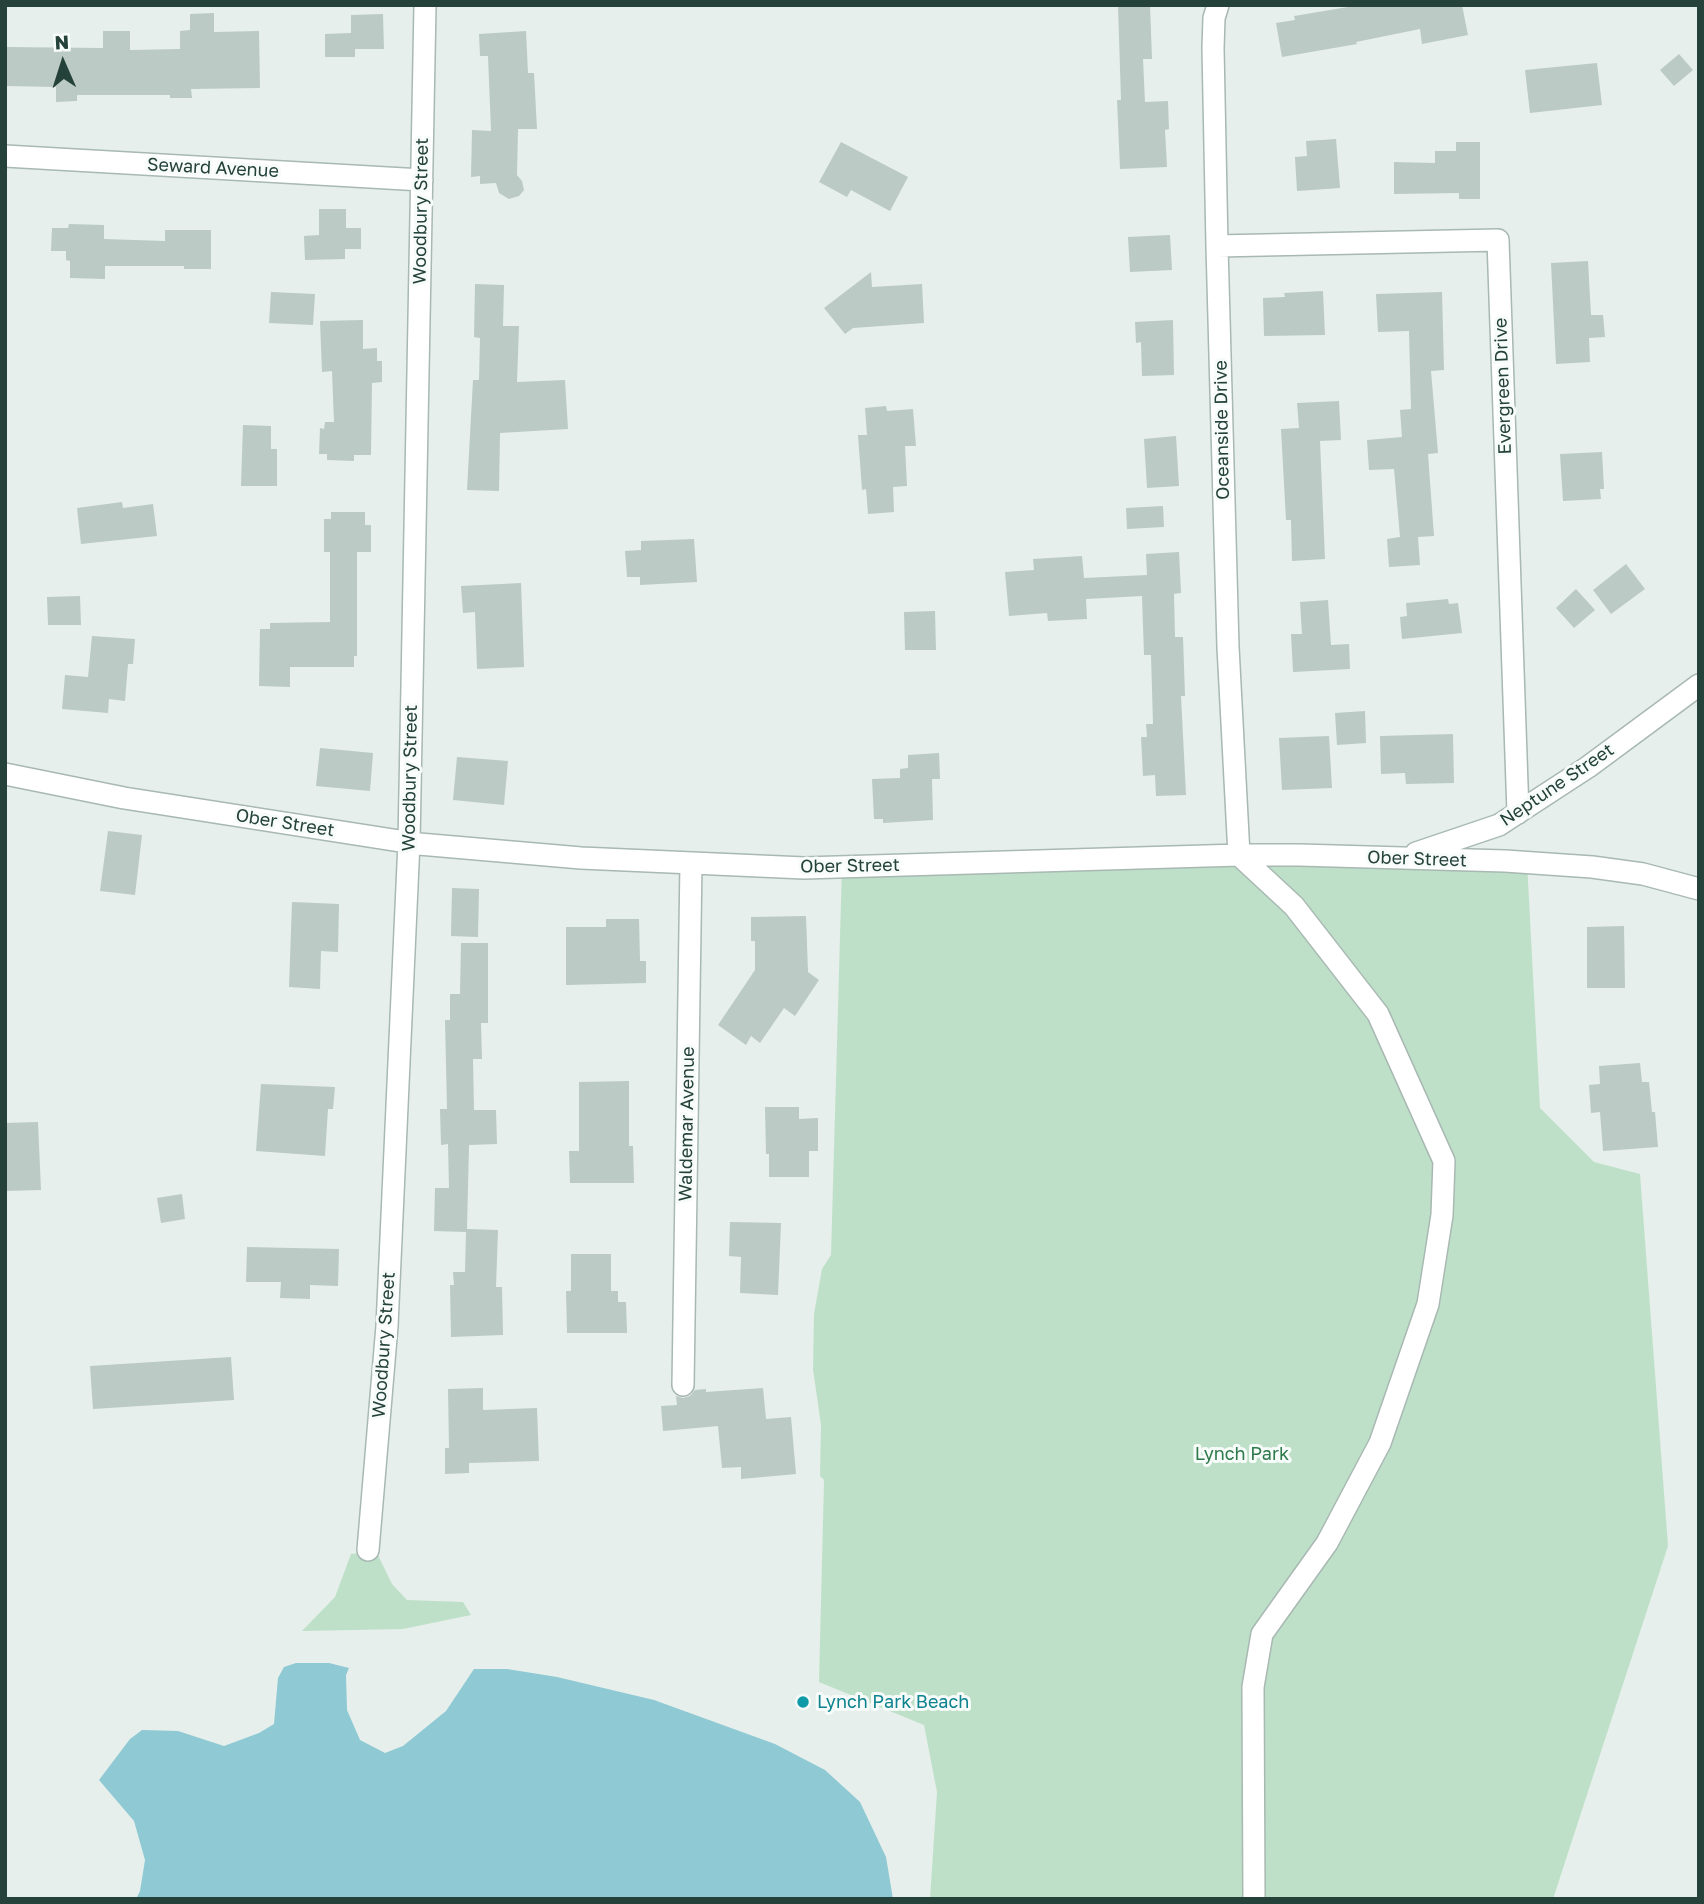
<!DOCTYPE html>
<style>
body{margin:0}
#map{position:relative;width:1704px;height:1904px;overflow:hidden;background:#e6efeb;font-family:"Golos Text",sans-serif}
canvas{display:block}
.frame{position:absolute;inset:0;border:7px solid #24423a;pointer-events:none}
.north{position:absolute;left:28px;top:28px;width:70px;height:70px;-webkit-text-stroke:5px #f7fbf9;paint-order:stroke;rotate:357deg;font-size:19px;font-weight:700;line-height:28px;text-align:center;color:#24423a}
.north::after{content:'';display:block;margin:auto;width:24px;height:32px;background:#24423a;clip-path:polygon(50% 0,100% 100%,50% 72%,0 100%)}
</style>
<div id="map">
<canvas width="1704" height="1904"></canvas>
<div class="frame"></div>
<div class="north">N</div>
</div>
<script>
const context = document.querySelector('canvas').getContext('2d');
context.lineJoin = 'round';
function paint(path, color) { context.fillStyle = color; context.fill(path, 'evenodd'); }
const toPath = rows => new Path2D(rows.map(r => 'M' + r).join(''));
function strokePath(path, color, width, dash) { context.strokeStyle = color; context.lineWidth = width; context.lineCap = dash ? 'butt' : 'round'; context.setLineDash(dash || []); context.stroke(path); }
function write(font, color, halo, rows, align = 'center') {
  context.font = font + ' "Golos Text",sans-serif'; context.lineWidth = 6; context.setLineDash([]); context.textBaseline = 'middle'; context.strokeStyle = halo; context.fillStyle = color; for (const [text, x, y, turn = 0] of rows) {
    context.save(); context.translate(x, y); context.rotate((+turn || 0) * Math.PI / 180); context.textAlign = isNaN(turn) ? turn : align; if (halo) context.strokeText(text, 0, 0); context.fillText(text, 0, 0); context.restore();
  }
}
const green = toPath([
 [1527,862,1540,1108,1594,1162,1640,1174,1668,1546,1553,1899,930,1899,937,1792,924,1725,819,1682,824,1480,820,1476,821,1425,813,1369,814,1314,822,1269,831,1255,842,866],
 [376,1551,392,1584,407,1600,463,1602,471,1615,403,1629,302,1631,335,1597,351,1554]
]);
const water = toPath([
 [296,1663,329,1663,349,1668,346,1675,347,1710,360,1740,385,1753,403,1746,446,1711,474,1669,507,1669,557,1677,654,1700,775,1744,825,1770,860,1802,886,1857,893,1899,136,1899,140,1891,145,1860,134,1821,99,1780,130,1739,142,1730,178,1731,224,1746,259,1733,274,1724,278,1678,284,1667]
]);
const building = toPath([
 [1118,5,1150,5,1152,59,1143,59,1145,102,1168,101,1169,129,1165,130,1167,167,1120,169,1117,100,1121,100],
 [1360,5,1462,5,1468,35,1422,44,1420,29,1356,42,1357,44,1282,57,1276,23,1295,20,1294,16],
 [214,13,214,32,259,31,260,88,191,89,192,98,170,98,170,95,77,95,77,101,56,102,56,87,5,86,5,47,103,48,103,31,130,31,130,50,180,49,180,31,190,30,190,14],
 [383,14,384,49,355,49,355,57,325,57,325,34,351,33,351,15],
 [526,31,528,73,534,73,537,129,518,129,517,175,522,181,524,190,519,196,509,199,499,193,496,183,480,184,480,176,471,177,472,130,491,131,488,56,480,56,479,34],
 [1679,54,1693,70,1674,86,1660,70],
 [1597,63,1602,105,1530,113,1525,70],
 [1336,139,1340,188,1297,191,1295,157,1307,156,1306,141],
 [841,142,908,177,890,211,851,190,847,197,819,182],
 [1456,142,1480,142,1480,199,1459,199,1459,193,1394,194,1394,162,1435,163,1435,151,1456,151],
 [319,209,346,209,346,228,361,228,361,249,345,249,345,259,305,260,304,236,319,235],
 [69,224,104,225,104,239,165,241,165,230,211,230,211,269,184,269,184,266,105,266,105,279,70,278,70,261,66,260,66,251,51,251,52,228,68,228],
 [1170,235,1172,270,1130,272,1128,237],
 [1588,261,1591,315,1603,315,1605,337,1589,338,1590,362,1556,364,1551,263],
 [871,272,872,287,922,284,924,323,853,328,845,334,824,308],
 [475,284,504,285,503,326,519,326,517,382,565,380,568,429,500,433,499,491,467,490,473,380,479,380,480,338,474,337],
 [1323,291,1325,335,1264,336,1263,298,1285,297,1284,293],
 [271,292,315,294,313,325,269,323],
 [1442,292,1444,370,1431,371,1438,453,1428,454,1434,536,1418,537,1420,565,1389,567,1387,539,1400,537,1394,469,1369,470,1367,440,1402,437,1400,410,1411,409,1409,331,1378,332,1376,294],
 [363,320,363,349,377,348,377,361,382,361,382,382,372,383,371,455,354,455,354,461,327,460,327,454,319,454,320,428,324,429,325,422,334,422,332,371,322,372,320,321],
 [1173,320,1174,375,1142,376,1141,342,1136,343,1135,322],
 [1339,401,1341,440,1320,441,1325,559,1292,561,1291,520,1286,520,1281,429,1299,428,1297,403],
 [886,406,887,411,913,409,916,446,905,446,907,486,893,487,894,512,868,514,866,489,862,490,858,435,867,435,865,408],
 [243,425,271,426,271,449,277,449,277,486,241,486],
 [1176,436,1179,486,1147,488,1144,439],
 [1602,452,1604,489,1600,489,1601,499,1563,501,1560,454],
 [122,502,123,508,153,504,157,536,81,544,77,508],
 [1163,506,1164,527,1127,529,1126,508],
 [331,512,365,512,365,525,371,525,371,552,357,552,357,656,354,656,354,667,290,667,290,687,259,686,260,629,270,629,270,623,330,622,330,552,324,552,324,519,331,519],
 [694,539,697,582,640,585,640,577,627,577,625,551,641,550,641,541],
 [1179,552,1181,593,1174,594,1175,637,1183,637,1185,696,1181,696,1186,795,1156,796,1155,775,1143,776,1141,737,1147,737,1146,724,1153,724,1151,655,1144,655,1142,596,1086,599,1087,619,1048,621,1047,613,1009,616,1005,572,1034,570,1033,559,1082,556,1084,578,1147,575,1146,554],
 [1626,564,1645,589,1611,614,1593,590],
 [521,583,524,667,477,669,475,612,463,613,461,586],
 [1576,589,1595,610,1574,628,1556,608],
 [80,596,81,625,48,625,47,597],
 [1448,599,1449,604,1458,603,1462,633,1402,639,1400,617,1407,616,1406,603],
 [1328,600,1331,645,1349,644,1350,669,1293,672,1291,634,1302,634,1300,602],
 [935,611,936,650,905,650,904,612],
 [92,636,135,639,133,664,128,664,125,701,109,699,108,713,62,709,65,675,88,677],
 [1365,711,1366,743,1337,745,1335,713],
 [1453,734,1454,783,1406,784,1405,773,1381,774,1380,736],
 [1329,736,1332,788,1282,790,1279,738],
 [320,748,373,753,370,791,316,786],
 [939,753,940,779,932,779,933,820,883,823,883,819,874,819,872,779,900,778,900,769,908,768,908,755],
 [457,757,508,761,504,805,453,800],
 [108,831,142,835,135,895,100,891],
 [452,888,479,889,478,937,451,936],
 [292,902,339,904,338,952,321,951,320,989,289,987],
 [806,916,808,972,819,980,795,1016,784,1008,760,1043,751,1036,746,1045,718,1025,755,970,755,941,751,941,751,917],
 [606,919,639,919,640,961,646,961,646,983,566,985,566,927,606,927],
 [1624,926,1625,988,1587,988,1587,927],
 [461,943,488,943,488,1023,481,1023,482,1059,473,1059,474,1110,496,1110,497,1144,469,1145,467,1229,498,1230,496,1287,502,1287,503,1335,451,1337,450,1285,454,1285,453,1272,465,1272,466,1232,434,1231,435,1188,449,1188,448,1144,441,1145,440,1109,447,1109,445,1020,450,1020,450,994,460,994],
 [1640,1063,1642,1082,1649,1082,1652,1112,1655,1112,1658,1147,1603,1151,1600,1112,1591,1113,1589,1085,1600,1084,1599,1066],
 [629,1081,629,1146,633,1146,634,1183,570,1183,569,1151,579,1151,579,1082],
 [261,1084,335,1087,333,1109,328,1109,325,1156,256,1151],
 [765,1107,799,1107,799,1119,818,1118,818,1151,809,1151,809,1177,769,1177,769,1154,766,1154],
 [38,1122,41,1190,5,1191,5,1123],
 [182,1194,185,1219,161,1223,157,1198],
 [730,1222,781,1223,778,1295,740,1293,741,1257,729,1256],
 [247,1247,339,1249,338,1286,310,1285,310,1299,280,1298,281,1282,246,1282],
 [571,1254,611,1254,611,1291,618,1291,618,1302,626,1302,627,1333,567,1333,566,1291,571,1291],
 [231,1357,234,1400,93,1409,90,1366],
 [483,1388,483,1410,537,1408,539,1461,469,1463,469,1473,445,1474,445,1448,449,1448,448,1389],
 [763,1388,766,1419,791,1417,796,1474,741,1479,741,1467,722,1468,718,1426,663,1431,661,1406,677,1405,676,1396,683,1398,690,1396,695,1390,706,1389,706,1392]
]);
const street = toPath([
 [1218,5,1214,18,1213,48,1217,246,1228,647,1239,855,1294,906,1378,1014,1444,1161,1442,1215,1428,1304,1380,1443,1327,1543,1262,1634,1253,1687,1254,1899],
 [5,156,422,180],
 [1217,246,1498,240,1518,813],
 [5,774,124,798,419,844,581,858,804,868,1239,855,1300,855,1505,861,1592,867,1643,874,1699,889],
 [1416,853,1499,825,1588,767,1699,685],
 [683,1385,691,863],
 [368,1550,387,1326,409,842,425,5]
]);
const markers = [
 [803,1702,7,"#0f9aa8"]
];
const streetNames = [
 ["Seward Avenue",213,168,3],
 ["Woodbury Street",421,211,-89],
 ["Evergreen Drive",1503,386,-92],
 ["Oceanside Drive",1222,430,-91],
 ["Woodbury Street",410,778,-89],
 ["Neptune Street",1557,785,-34],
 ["Ober Street",285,823,9],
 ["Ober Street",1417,859,2],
 ["Ober Street",850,866,-1],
 ["Waldemar Avenue",687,1124,-89],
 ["Woodbury Street",384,1345,-86]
];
const parkNames = [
 ["Lynch Park",1242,1454]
];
const cultureNames = [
 ["Lynch Park Beach",817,1702]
];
paint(green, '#bfe0c8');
paint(water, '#8ec9d4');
paint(building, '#bbcac4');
strokePath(street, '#a8b8b2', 24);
strokePath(street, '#fff', 21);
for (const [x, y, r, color] of markers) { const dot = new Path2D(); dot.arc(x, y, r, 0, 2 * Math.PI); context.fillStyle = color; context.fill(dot); strokePath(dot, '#f7fbf9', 2.5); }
write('18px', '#24423a', '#f7fbf9', streetNames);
write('18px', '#2d7a4b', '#f7fbf9', parkNames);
write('18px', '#0d838f', '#f7fbf9', cultureNames, 'left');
</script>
